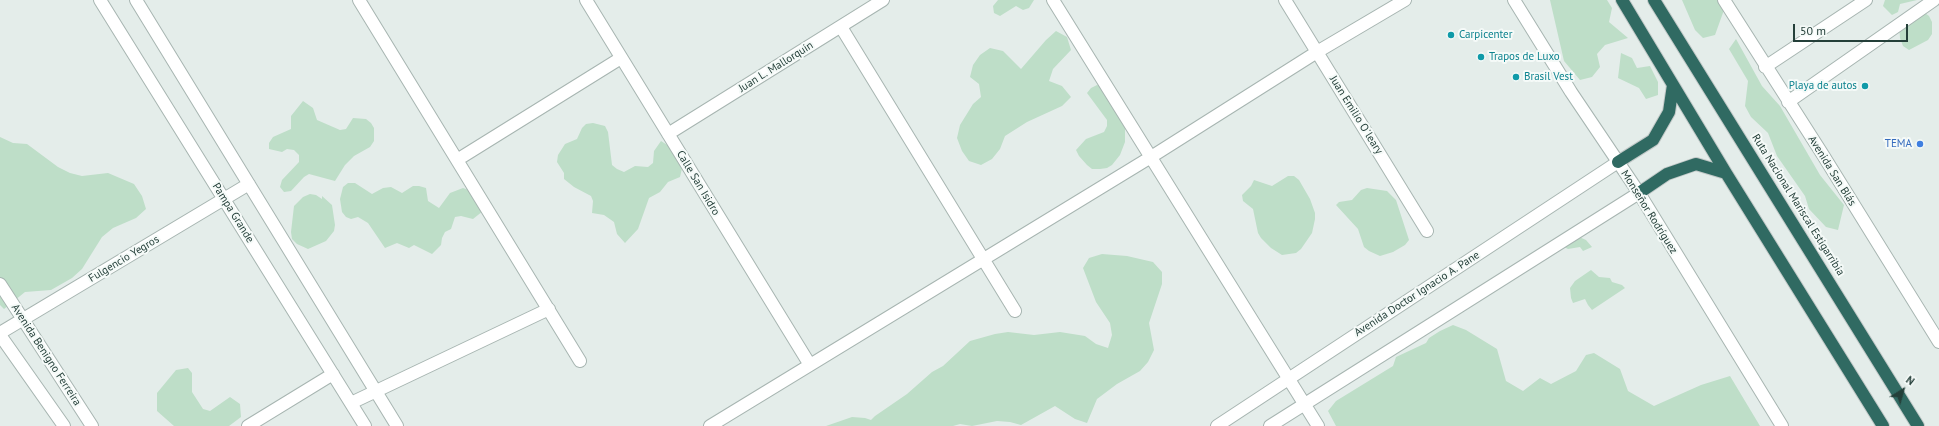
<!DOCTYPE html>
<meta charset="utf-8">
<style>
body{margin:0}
#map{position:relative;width:1939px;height:426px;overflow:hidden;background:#e4edea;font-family:"PT Sans",sans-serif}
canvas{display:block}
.north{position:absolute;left:1883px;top:370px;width:40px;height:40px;-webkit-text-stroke:3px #f5faf8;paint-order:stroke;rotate:37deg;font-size:11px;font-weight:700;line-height:16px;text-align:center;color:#243f39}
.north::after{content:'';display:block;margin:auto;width:14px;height:18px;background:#243f39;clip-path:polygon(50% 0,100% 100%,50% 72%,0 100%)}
.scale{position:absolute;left:1793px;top:24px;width:115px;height:18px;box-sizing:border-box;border:2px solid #243f39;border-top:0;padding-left:5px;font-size:12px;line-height:14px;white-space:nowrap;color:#243f39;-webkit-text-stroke:3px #f5faf8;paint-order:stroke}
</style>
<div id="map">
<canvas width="1939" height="426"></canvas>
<div class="north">N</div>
<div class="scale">50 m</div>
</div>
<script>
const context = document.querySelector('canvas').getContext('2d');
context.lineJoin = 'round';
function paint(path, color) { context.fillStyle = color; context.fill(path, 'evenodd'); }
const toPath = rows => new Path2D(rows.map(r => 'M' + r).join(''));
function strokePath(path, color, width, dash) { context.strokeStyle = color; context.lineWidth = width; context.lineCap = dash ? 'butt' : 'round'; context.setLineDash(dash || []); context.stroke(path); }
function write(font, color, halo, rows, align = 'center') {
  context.font = font + ' "PT Sans",sans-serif'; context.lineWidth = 4; context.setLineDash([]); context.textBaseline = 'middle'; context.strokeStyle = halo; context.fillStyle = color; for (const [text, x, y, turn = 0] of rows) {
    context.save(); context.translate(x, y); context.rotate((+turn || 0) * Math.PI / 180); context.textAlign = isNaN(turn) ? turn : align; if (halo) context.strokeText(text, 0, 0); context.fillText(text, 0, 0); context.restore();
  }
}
const green = toPath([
 [998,0,1034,0,1029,8,1023,10,1016,6,1000,16,994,13,993,6],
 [1550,0,1607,0,1612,8,1609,22,1628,38,1605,45,1597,54,1600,67,1592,77,1580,80,1564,61],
 [1682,0,1720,0,1724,10,1715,35,1703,38,1695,30],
 [1885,0,1917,0,1900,4,1898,12,1892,15,1883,6],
 [1918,8,1929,16,1932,22,1932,34,1928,40,1909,50,1903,46,1900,38,1899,24,1907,11],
 [1056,31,1067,37,1071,50,1053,69,1049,81,1062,86,1071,97,1062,106,1027,122,1005,136,1000,149,992,159,981,165,969,161,962,151,957,138,960,125,973,104,981,97,979,84,970,77,973,65,980,55,990,48,1003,51,1021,69,1046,40],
 [1736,39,1762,86,1780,106,1820,175,1844,205,1838,230,1826,227,1809,209,1805,196,1777,156,1768,133,1751,117,1745,106,1748,81,1729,49],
 [1621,53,1632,58,1637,68,1650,66,1658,82,1658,95,1646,99,1639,88,1618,78],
 [1097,85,1103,87,1123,116,1125,129,1125,142,1120,155,1112,165,1107,168,1100,169,1092,169,1087,165,1079,156,1076,150,1086,139,1104,132,1107,126,1107,120,1087,93,1091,88],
 [303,101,313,108,317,120,340,130,346,129,353,118,366,119,371,123,374,128,374,141,370,147,354,156,345,165,335,181,309,174,304,177,291,191,284,192,280,187,282,180,299,162,299,155,294,150,287,149,282,152,269,149,269,143,273,137,291,129,291,116],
 [593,123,605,126,608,132,612,165,617,169,624,172,635,166,648,167,653,163,654,151,661,141,672,148,683,164,680,177,668,182,660,192,649,198,638,229,625,243,617,234,614,222,604,215,592,213,593,201,591,196,574,187,564,179,564,173,557,162,558,155,565,144,577,139,582,128,586,124],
 [0,137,13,143,27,144,58,167,70,173,82,176,108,173,134,184,142,196,146,209,136,218,113,228,102,237,82,269,72,278,51,290,25,292,4,309,0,305],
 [1288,176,1294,176,1299,180,1310,199,1315,213,1315,219,1312,233,1301,249,1296,253,1282,255,1271,248,1261,238,1258,233,1253,209,1243,201,1242,195,1251,186,1254,180,1272,186],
 [348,183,355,183,372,194,383,188,391,187,402,193,413,186,419,186,426,188,428,201,439,208,450,193,463,188,469,190,483,211,473,219,461,216,455,217,451,229,445,232,442,238,441,245,432,254,414,245,409,248,397,243,385,248,368,223,358,217,351,219,346,217,342,212,340,199,343,187],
 [1367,188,1387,191,1396,200,1409,240,1405,245,1393,252,1380,256,1369,251,1364,247,1358,229,1336,205,1339,202,1352,200,1361,190],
 [310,194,316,195,322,199,322,196,332,205,335,225,334,231,326,241,308,249,297,244,292,239,291,232,294,206,303,197],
 [1577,236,1586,240,1592,247,1583,251,1580,247,1568,249,1564,247],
 [1102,254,1127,256,1153,262,1162,272,1162,284,1149,323,1154,350,1148,362,1140,371,1117,384,1097,399,1087,423,1075,419,1055,406,1021,425,1010,422,997,421,972,426,960,424,953,426,826,426,852,417,865,418,871,420,875,416,907,394,932,372,943,366,970,341,995,334,1008,332,1034,335,1060,332,1085,336,1096,344,1108,348,1112,335,1110,323,1096,302,1083,268,1089,258],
 [1591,270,1599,277,1610,278,1612,282,1622,285,1625,288,1592,310,1588,305,1585,299,1573,303,1571,298,1570,288,1575,281],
 [1453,325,1466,330,1497,349,1506,381,1523,391,1540,378,1551,384,1576,371,1586,355,1594,353,1620,369,1628,391,1654,406,1701,385,1730,376,1760,426,1336,426,1328,411,1336,401,1393,366,1396,357,1426,343,1429,338,1440,331],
 [188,368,192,373,192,392,203,409,210,411,230,397,240,404,241,417,229,426,174,426,157,411,157,393,176,370]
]);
const minor = toPath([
 [100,0,365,426],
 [136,0,397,426],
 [359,0,580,361],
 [586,0,810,365],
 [1053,0,1318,426],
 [1285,0,1427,231],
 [1514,0,1571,92,1639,193,1782,426],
 [1724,0,1823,155,1939,342],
 [841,27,1015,311],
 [1765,67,1866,0],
 [1788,102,1934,0],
 [668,134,883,0],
 [457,160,621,58],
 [0,284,92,426],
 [0,333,249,184],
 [0,335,64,426],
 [351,403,549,309],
 [248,426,333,374],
 [710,426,1151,157,1317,52,1405,0],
 [1217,426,1618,162],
 [1270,426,1639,193]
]);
const highway = toPath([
 [1622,0,1726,173,1883,426],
 [1654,0,1918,426],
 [1618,162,1653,140,1669,112,1673,85],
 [1639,193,1667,174,1696,164,1726,173]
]);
const markers = [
 [1451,35,4,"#0f9aa8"],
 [1481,57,4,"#0f9aa8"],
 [1516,77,4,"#0f9aa8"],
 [1865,86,4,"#0f9aa8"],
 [1920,144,4,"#3f7fe0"]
];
const cultureNames = [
 ["Carpicenter",1459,35],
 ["Trapos de Luxo",1489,57],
 ["Brasil Vest",1524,77],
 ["Playa de autos",1857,86,"right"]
];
const streetNames = [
 ["Juan L. Mallorquin",776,67,-32],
 ["Juan Emilio O´leary",1356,115,58],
 ["Avenida San Blás",1832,171,58],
 ["Calle San Isidro",698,183,59],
 ["Ruta Nacional Mariscal Estigarribia",1798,205,58],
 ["Monseñor Rodríguez",1649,212,58],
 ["Pampa Grande",233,213,58],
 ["Fulgencio Yegros",124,259,-31],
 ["Avenida Doctor Ignacio A. Pane",1417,294,-33],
 ["Avenida Benigno Ferreira",46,355,57]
];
const shopNames = [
 ["TEMA",1912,144]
];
paint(green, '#bedec8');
strokePath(minor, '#a7b5b1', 14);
strokePath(highway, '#c2c9c8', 14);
strokePath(minor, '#fff', 12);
strokePath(highway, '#306a62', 12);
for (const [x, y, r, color] of markers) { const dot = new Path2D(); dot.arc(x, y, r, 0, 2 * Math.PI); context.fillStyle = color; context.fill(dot); strokePath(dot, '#f5faf8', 1.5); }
write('11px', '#0d838f', '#f5faf8', cultureNames, 'left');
write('11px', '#243f39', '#f5faf8', streetNames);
write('11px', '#366cbe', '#f5faf8', shopNames, 'right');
</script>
